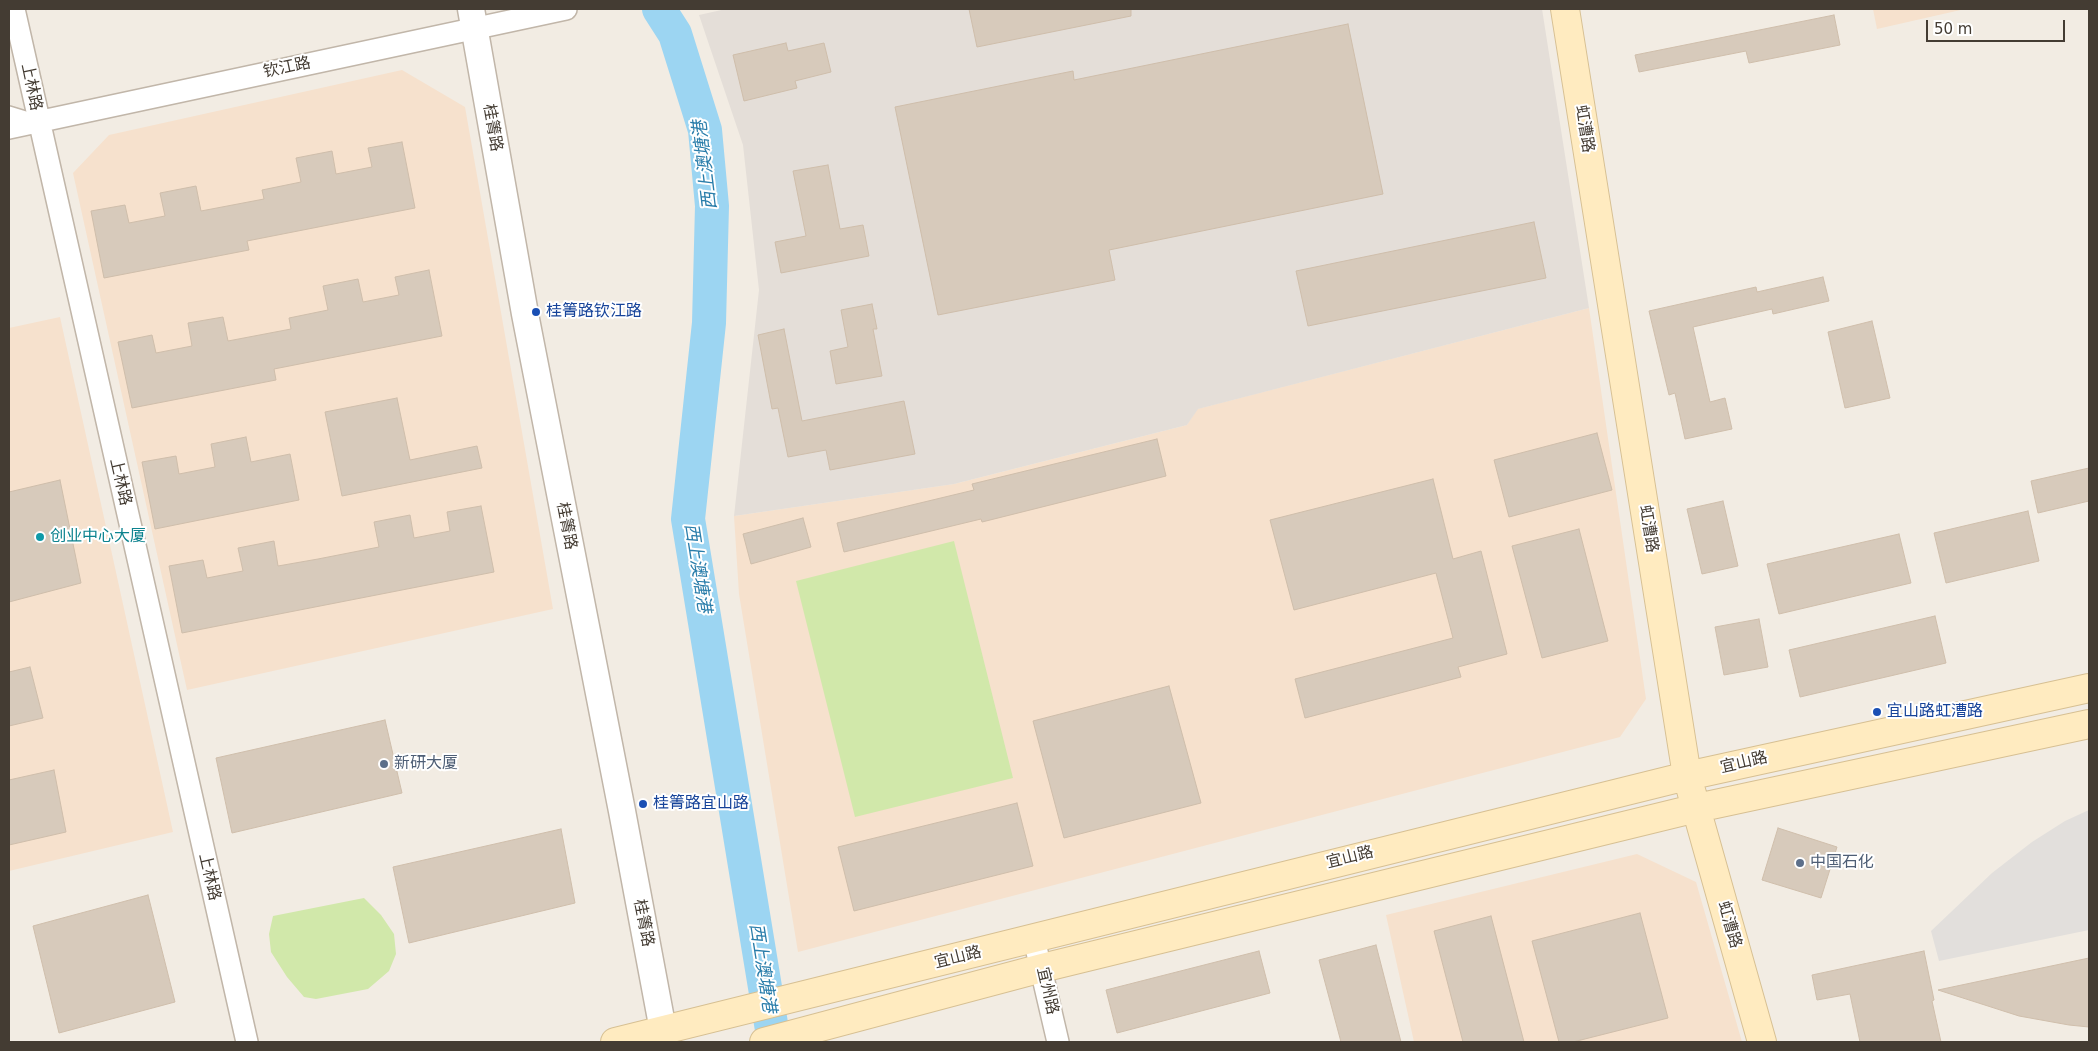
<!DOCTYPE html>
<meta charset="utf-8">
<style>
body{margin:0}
#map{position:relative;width:2098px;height:1051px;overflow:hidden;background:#f2ece3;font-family:"DejaVu Sans",sans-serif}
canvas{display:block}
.frame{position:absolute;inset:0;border:10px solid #443c33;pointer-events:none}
.scale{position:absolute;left:1926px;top:20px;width:139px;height:22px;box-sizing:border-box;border:2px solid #443c33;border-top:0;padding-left:6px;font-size:15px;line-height:18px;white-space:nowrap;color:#443c33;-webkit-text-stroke:4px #fff;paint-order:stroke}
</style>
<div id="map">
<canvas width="2098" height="1051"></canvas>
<div class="frame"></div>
<div class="scale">50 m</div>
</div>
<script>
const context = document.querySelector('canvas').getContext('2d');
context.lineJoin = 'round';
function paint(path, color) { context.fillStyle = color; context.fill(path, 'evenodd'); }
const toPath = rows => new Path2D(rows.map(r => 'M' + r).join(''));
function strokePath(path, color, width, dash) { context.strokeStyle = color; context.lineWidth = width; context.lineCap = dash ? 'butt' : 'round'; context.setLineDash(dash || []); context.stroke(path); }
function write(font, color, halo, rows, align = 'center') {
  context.font = font + ' "DejaVu Sans","Noto Sans SC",sans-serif'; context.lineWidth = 4; context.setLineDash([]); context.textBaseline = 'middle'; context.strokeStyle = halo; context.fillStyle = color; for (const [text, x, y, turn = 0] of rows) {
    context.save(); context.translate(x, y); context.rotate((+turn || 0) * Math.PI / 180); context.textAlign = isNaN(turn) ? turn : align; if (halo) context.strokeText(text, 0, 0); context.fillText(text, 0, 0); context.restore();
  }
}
const commercial = toPath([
 [1873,9,1965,9,1877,29],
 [402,70,465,107,553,609,187,690,73,173,109,135],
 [1589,308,1646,699,1620,737,798,952,739,594,734,516,954,484,1187,425,1197,409],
 [60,317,173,832,9,871,9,328],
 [1637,854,1696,882,1742,1042,1414,1042,1386,915]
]);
const industrial = toPath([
 [726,9,1542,9,1589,308,1198,409,1187,425,954,484,734,516,759,290,743,145,699,15]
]);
const green = toPath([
 [954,541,1013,778,855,817,796,581],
 [364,898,381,915,394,934,396,954,389,971,368,989,316,999,304,997,287,977,271,952,269,934,273,916]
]);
const parking = toPath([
 [2089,810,2089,930,1939,961,1931,931,1992,873,2032,842,2065,821]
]);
const river = toPath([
 [659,9,675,34,705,130,712,206,709,323,688,519,774,1042]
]);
const building = toPath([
 [969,9,1131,9,1131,16,977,47,969,9],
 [1834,15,1840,45,1749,63,1746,51,1639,72,1635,55,1834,15],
 [1348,24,1383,194,1109,250,1115,280,938,315,895,107,1073,71,1074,80,1348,24],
 [786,43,788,51,824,43,831,72,795,81,797,88,744,101,733,55,786,43],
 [402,142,415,208,247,241,249,250,104,278,91,211,125,205,129,223,165,216,160,193,196,186,201,211,264,199,262,190,301,182,296,158,332,151,336,174,372,167,368,148,402,142],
 [828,165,840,229,863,225,869,256,781,273,775,242,806,236,793,171,828,165],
 [1534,222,1546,278,1308,326,1296,271,1534,222],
 [429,270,442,336,274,369,276,380,132,408,118,342,152,335,156,353,192,346,188,323,223,317,228,341,291,329,289,318,328,310,323,286,358,279,363,302,399,295,395,277,429,270],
 [1823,277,1829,301,1773,314,1772,309,1693,327,1710,402,1725,398,1732,429,1685,439,1675,393,1669,395,1649,311,1756,287,1757,292,1823,277],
 [872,304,877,329,873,329,882,376,836,384,830,351,848,347,841,310,872,304],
 [1872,321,1890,398,1845,408,1828,332,1872,321],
 [784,329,802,421,904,401,915,454,830,470,826,450,788,457,778,408,772,409,758,335,784,329],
 [397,398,410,460,477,446,482,468,342,496,325,412,397,398],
 [1597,433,1612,490,1509,517,1494,460,1597,433],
 [246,437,251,462,290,454,299,500,155,529,142,462,176,456,179,474,215,467,211,444,246,437],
 [1157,439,1166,476,982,522,981,519,844,552,837,523,974,490,972,484,1157,439],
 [2089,468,2089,501,2038,513,2031,481,2089,468],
 [1433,479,1453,559,1481,551,1507,654,1458,667,1461,677,1305,718,1295,679,1453,638,1436,573,1294,610,1270,520,1433,479],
 [60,480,81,583,9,602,9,492,60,480],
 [1723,501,1738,566,1702,574,1687,509,1723,501],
 [481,506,494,572,182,633,169,566,203,560,207,578,243,571,238,548,274,541,278,566,318,559,379,547,374,522,410,515,414,538,450,531,447,512,481,506],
 [2028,511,2039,561,1946,583,1934,533,2028,511],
 [803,518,811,547,751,564,743,534,803,518],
 [1579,529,1608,641,1542,658,1512,546,1579,529],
 [1899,534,1911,583,1779,614,1767,564,1899,534],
 [1935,616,1946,663,1800,697,1789,650,1935,616],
 [1759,619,1768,667,1724,675,1715,627,1759,619],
 [30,667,43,718,9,726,9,672,30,667],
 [1169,686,1201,803,1064,838,1033,721,1169,686],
 [385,720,402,793,232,833,216,758,385,720],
 [54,770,66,832,9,845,9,780,54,770],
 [1017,803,1033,866,854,911,838,847,1017,803],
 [1778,828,1837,847,1821,898,1762,880,1778,828],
 [561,829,575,903,409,943,393,867,561,829],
 [148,895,175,1002,59,1033,33,926,148,895],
 [1640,913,1668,1018,1573,1042,1559,1042,1532,941,1640,913],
 [1491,916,1524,1042,1463,1042,1434,931,1491,916],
 [1376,945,1401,1042,1341,1042,1319,960,1376,945],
 [1259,951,1270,993,1117,1033,1106,990,1259,951],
 [1924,951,1934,1000,1932,1001,1941,1042,1860,1042,1850,994,1817,1000,1812,975,1924,951],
 [2089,958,2089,1027,2069,1025,2019,1016,1938,990,2089,958]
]);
const service = toPath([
 [9,112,32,119]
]);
const minor = toPath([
 [14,9,247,1042],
 [9,128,566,9],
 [1034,939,1058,1042]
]);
const tertiary = toPath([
 [471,9,525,314,622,811,663,1030,664,1042]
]);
const secondary = toPath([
 [1565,9,1687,776,1762,1042],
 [615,1042,1687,776,2089,688],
 [764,1042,1042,968,1697,808,2089,724]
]);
const markers = [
 [536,312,5,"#1a4fb4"],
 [40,537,5,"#0f9aa8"],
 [1877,712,5,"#1a4fb4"],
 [384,764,5,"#5c6f8a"],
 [643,804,5,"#1a4fb4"],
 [1800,863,5,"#5c6f8a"]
];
const streetNames = [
 ["钦江路",287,68,-12],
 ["上林路",31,87,78],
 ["桂箐路",492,128,80],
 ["虹漕路",1584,129,81],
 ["上林路",120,482,77],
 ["桂箐路",566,526,79],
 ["虹漕路",1648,529,81],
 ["宜山路",1744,763,-13],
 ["宜山路",1350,858,-14],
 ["上林路",209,877,77],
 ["桂箐路",643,923,79],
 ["虹漕路",1729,925,74],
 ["宜山路",958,958,-14],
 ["宜州路",1047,991,77]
];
const transitNames = [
 ["桂箐路钦江路",546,312],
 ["宜山路虹漕路",1887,712],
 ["桂箐路宜山路",653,804]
];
const cultureNames = [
 ["创业中心大厦",50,537]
];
const serviceNames = [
 ["新研大厦",394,764],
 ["中国石化",1810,863]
];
const waterNames = [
 ["西上澳塘港",706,165,-97],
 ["西上澳塘港",697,568,81],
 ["西上澳塘港",762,968,81]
];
paint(commercial, '#f6e1cd');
paint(industrial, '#e4ded8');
paint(green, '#d1e8aa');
paint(parking, '#e2dfdc');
strokePath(river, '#9cd5f2', 34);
paint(building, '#d7cabb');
strokePath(building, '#cfbeab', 1);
strokePath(service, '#c1b6a9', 14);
strokePath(minor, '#c1b6a9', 24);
strokePath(tertiary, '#c1b6a9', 29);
strokePath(secondary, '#d7c093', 30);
strokePath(service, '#fff', 11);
strokePath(minor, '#fff', 21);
strokePath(tertiary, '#fff', 26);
strokePath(secondary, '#ffebc0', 28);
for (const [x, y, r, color] of markers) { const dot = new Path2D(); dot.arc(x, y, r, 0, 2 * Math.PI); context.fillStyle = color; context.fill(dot); strokePath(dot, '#fff', 2); }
write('16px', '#443c33', '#fff', streetNames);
write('16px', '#164399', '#fff', transitNames, 'left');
write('16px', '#0d838f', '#fff', cultureNames, 'left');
write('16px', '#4e5e75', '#fff', serviceNames, 'left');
write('italic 18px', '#297daa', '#fff', waterNames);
</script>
